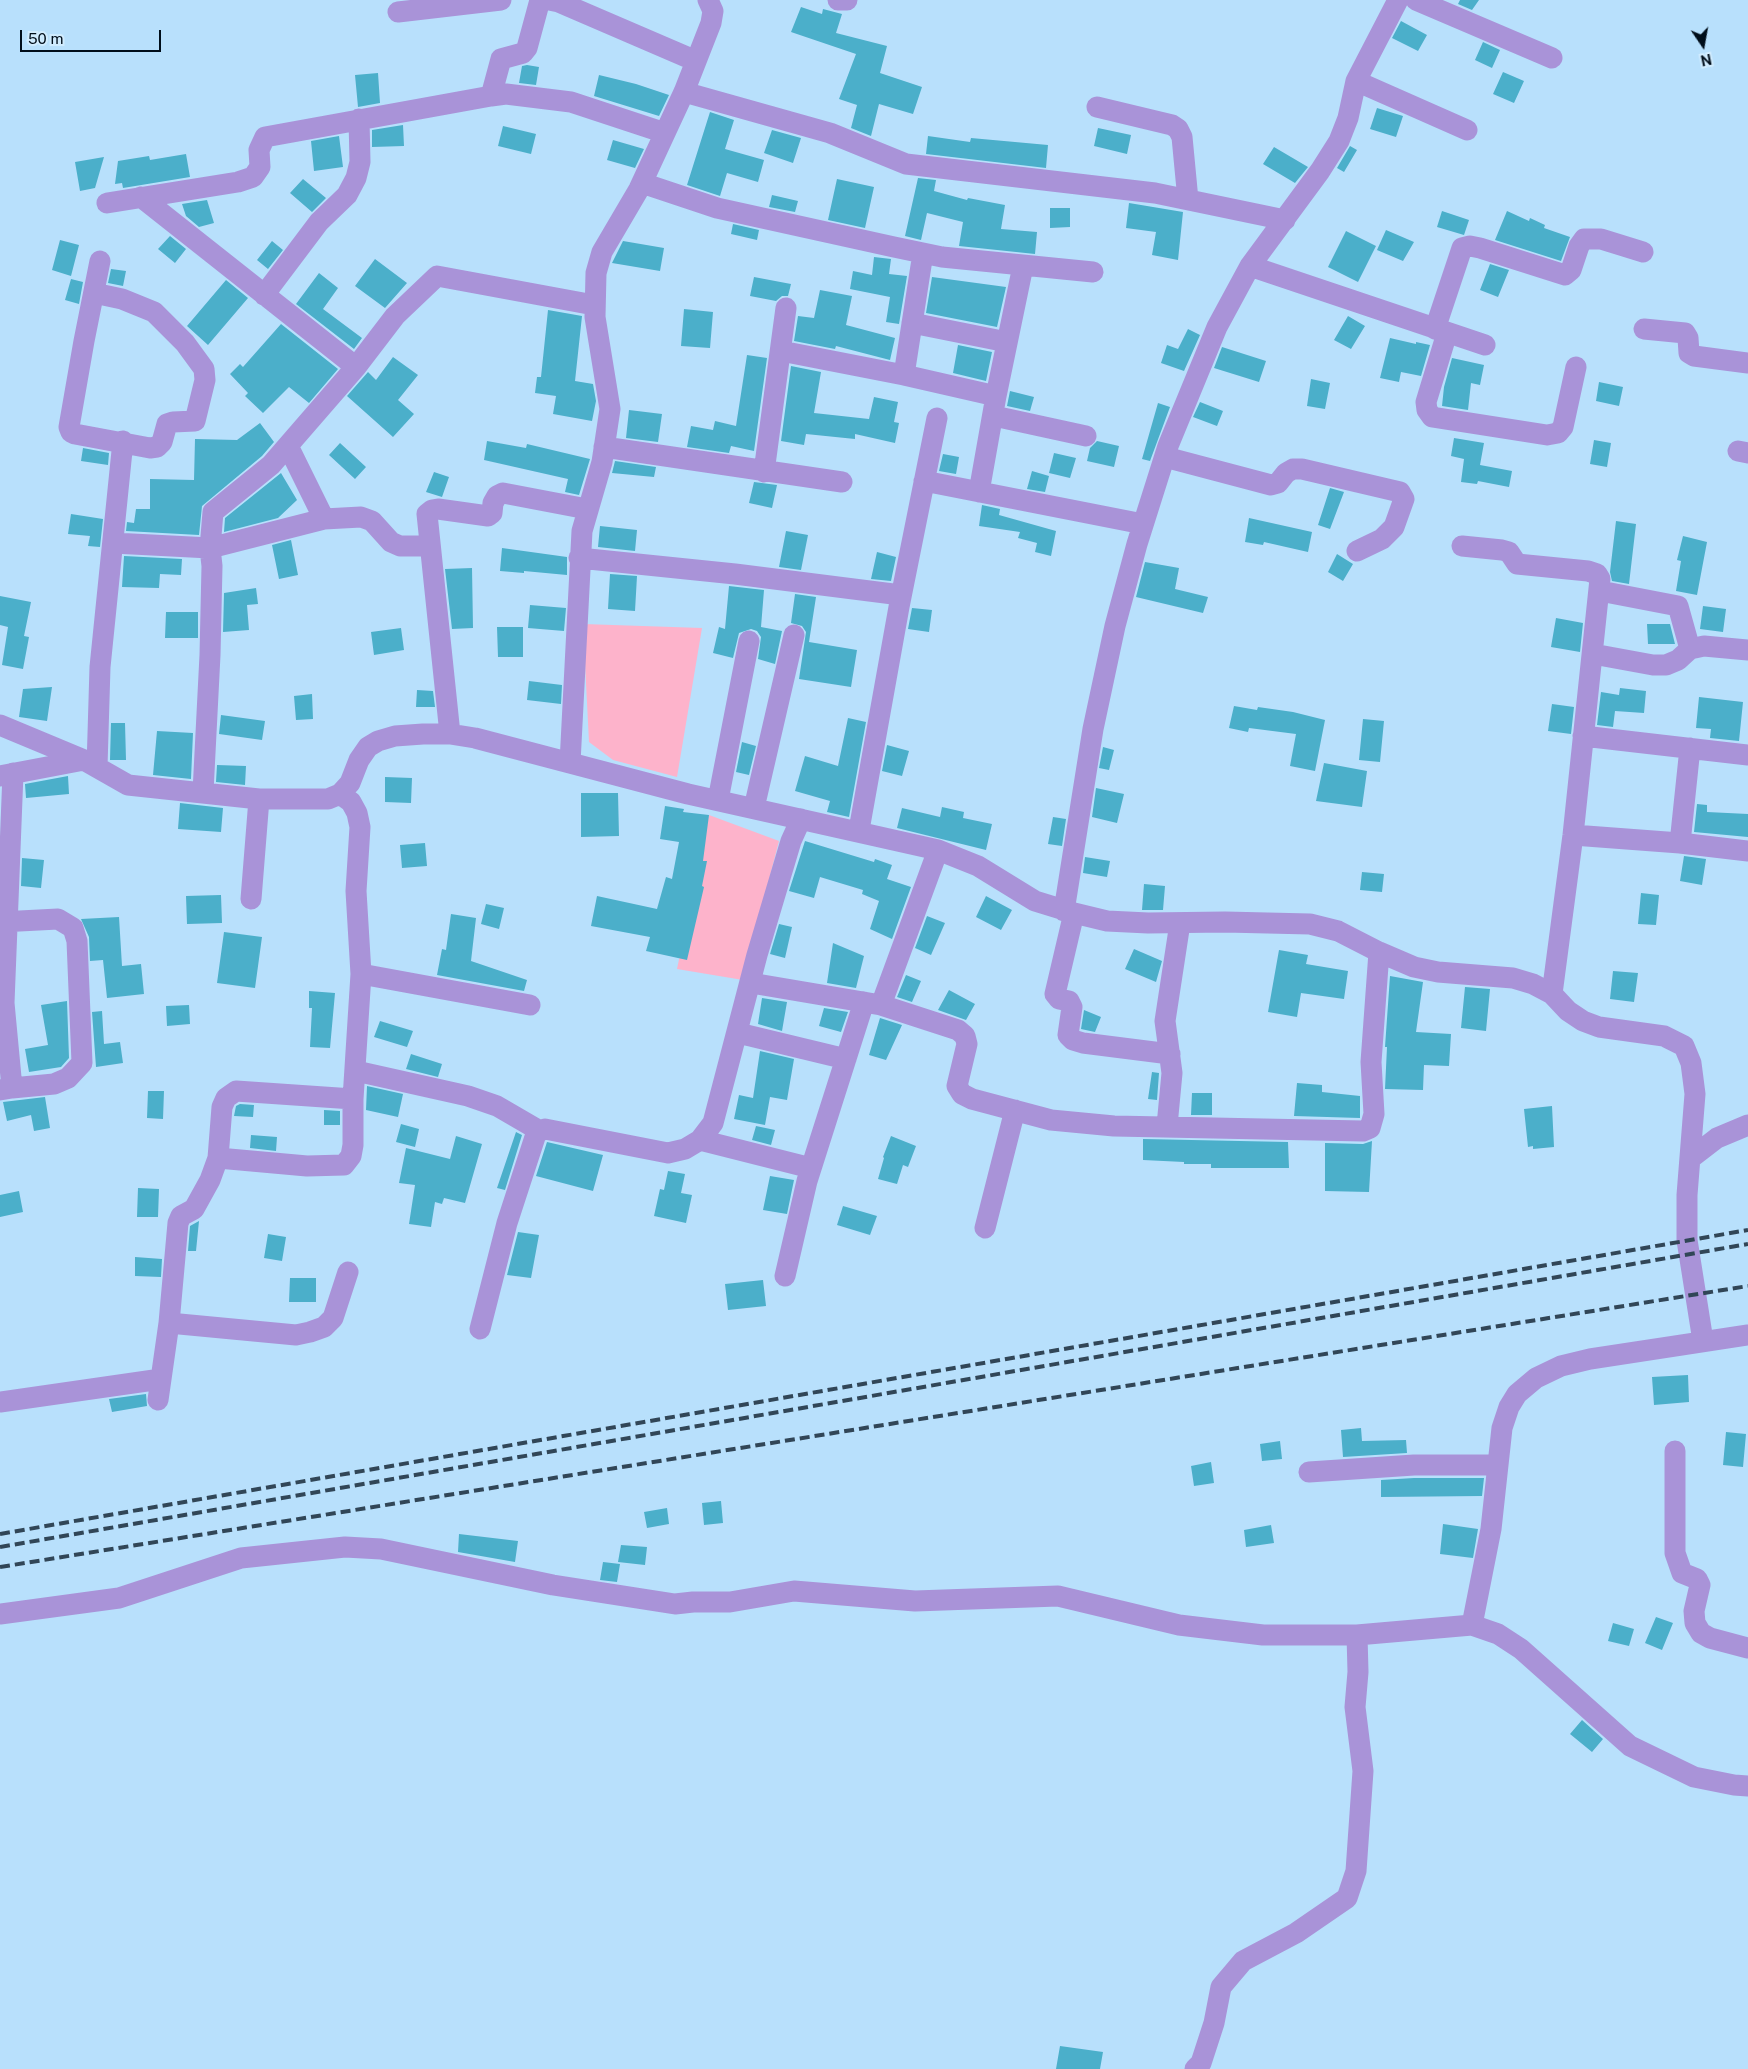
<!DOCTYPE html>
<style>
body{margin:0}
#map{position:relative;width:1748px;height:2069px;overflow:hidden;background:#b8e0fc;font-family:"Public Sans",sans-serif}
canvas{display:block}
.north{position:absolute;left:1678px;top:20px;width:50px;height:50px;-webkit-text-stroke:4px #d1ecfe;paint-order:stroke;rotate:168deg;font-size:14px;font-weight:700;line-height:20px;text-align:center;color:#000e1a}
.north::after{content:'';display:block;margin:auto;width:18px;height:22px;background:#000e1a;clip-path:polygon(50% 0,100% 100%,50% 72%,0 100%)}
.scale{position:absolute;left:20px;top:30px;width:141px;height:22px;box-sizing:border-box;border:2px solid #000e1a;border-top:0;padding-left:6px;font-size:15px;line-height:18px;white-space:nowrap;color:#000e1a;-webkit-text-stroke:4px #d1ecfe;paint-order:stroke}
</style>
<div id="map">
<canvas width="1748" height="2069"></canvas>
<div class="north">N</div>
<div class="scale">50 m</div>
</div>
<script>
const context = document.querySelector('canvas').getContext('2d');
context.lineJoin = 'round';
function paint(path, color) { context.fillStyle = color; context.fill(path, 'evenodd'); }
const toPath = rows => new Path2D(rows.map(r => 'M' + r).join(''));
function strokePath(path, color, width, dash) { context.strokeStyle = color; context.lineWidth = width; context.lineCap = dash ? 'butt' : 'round'; context.setLineDash(dash || []); context.stroke(path); }
const green = toPath([
 [583,624,702,628,677,777,613,760,589,742],
 [709,815,779,841,743,980,677,969]
]);
const building = toPath([
 [1460,0,1479,0,1472,10,1458,4],
 [801,7,822,14,823,9,842,14,836,33,887,46,880,73,922,87,913,114,879,104,871,136,851,128,857,105,839,99,856,54,791,32],
 [1401,21,1427,35,1418,51,1392,38],
 [1483,42,1500,50,1492,68,1475,60],
 [527,65,539,67,536,85,519,83,522,66],
 [1503,72,1524,81,1514,103,1493,94],
 [378,73,380,103,358,107,355,75],
 [599,75,636,84,669,95,659,116,594,96],
 [1377,108,1403,116,1396,137,1370,129],
 [710,112,734,120,725,149,764,160,758,182,727,173,720,196,687,185],
 [403,125,404,146,372,147,372,130],
 [503,126,536,134,531,154,498,146],
 [1098,128,1131,135,1127,154,1094,146],
 [772,130,801,138,793,163,764,153],
 [339,136,343,167,314,171,311,141],
 [928,136,970,142,971,138,1048,145,1046,168,926,154],
 [613,140,644,149,635,168,607,160],
 [1350,146,1357,150,1344,172,1337,168],
 [1274,147,1308,167,1295,183,1263,164],
 [186,154,190,177,123,188,122,183,115,184,118,161,149,156,150,160],
 [104,157,95,188,80,191,75,162],
 [918,178,936,180,934,191,967,200,968,198,1005,205,1001,229,1037,232,1035,254,959,246,963,222,927,213,921,240,905,236],
 [303,179,326,198,312,212,290,193],
 [837,179,874,187,865,228,828,220],
 [772,195,798,201,795,212,769,207],
 [207,200,214,223,199,227,186,216,182,204],
 [1129,203,1183,212,1178,260,1152,255,1156,232,1126,228],
 [1050,208,1070,208,1070,227,1050,228],
 [1442,211,1469,220,1464,235,1437,227],
 [1507,211,1529,221,1530,218,1545,225,1544,228,1570,237,1561,261,1495,240],
 [733,224,759,230,757,240,731,234],
 [1386,230,1414,242,1403,261,1377,250],
 [1346,231,1376,246,1358,282,1328,267],
 [170,236,186,249,175,263,158,249],
 [60,240,79,245,71,276,52,270],
 [272,241,283,250,268,269,257,260],
 [623,241,664,248,660,271,612,263],
 [874,257,891,259,889,274,907,276,899,324,886,322,890,297,850,289,853,271,872,275],
 [375,259,407,283,385,308,355,286],
 [1490,264,1509,270,1498,297,1480,290],
 [111,269,126,271,123,286,108,283],
 [319,273,338,288,323,309,362,338,354,349,296,304],
 [754,277,791,284,788,296,782,296,776,301,750,296],
 [932,277,1006,287,997,327,926,313],
 [71,279,83,282,79,304,65,300],
 [226,280,248,298,208,345,187,326],
 [820,290,852,296,846,325,895,338,890,360,836,346,835,349,794,341,798,316,814,318],
 [684,309,713,312,710,348,681,346],
 [548,310,582,316,575,381,593,384,596,401,592,421,553,414,556,396,535,393,537,377,541,377],
 [1348,316,1365,326,1351,349,1334,340],
 [281,324,338,369,309,403,289,387,263,413,245,396,248,393,230,374,240,364,243,367],
 [1188,329,1200,335,1184,371,1161,363,1167,345,1178,349],
 [1390,338,1416,344,1416,342,1430,345,1421,376,1401,372,1399,382,1380,378],
 [958,345,992,352,986,381,953,373],
 [1222,347,1266,361,1259,382,1214,368],
 [747,355,767,358,754,451,731,446,729,453,687,447,691,426,713,430,715,421,736,426],
 [393,357,418,375,398,400,414,414,393,437,347,396,368,372,376,380],
 [1452,358,1484,365,1480,385,1471,383,1468,410,1442,406,1444,387],
 [791,366,821,372,814,413,869,419,874,397,898,402,894,422,899,423,895,443,855,434,855,439,806,434,804,445,781,441],
 [1311,379,1330,383,1325,409,1307,406],
 [1599,382,1623,387,1619,406,1596,401],
 [1010,391,1034,397,1030,411,1007,406],
 [1200,402,1223,411,1217,426,1193,417],
 [1158,403,1170,407,1150,461,1142,459],
 [629,410,662,414,658,442,626,438],
 [260,423,274,442,262,456,202,506,199,535,126,531,127,522,134,523,136,509,150,509,150,479,194,480,195,439,237,440],
 [1454,438,1484,443,1480,465,1512,471,1509,487,1478,481,1477,484,1461,482,1464,459,1451,456],
 [1594,440,1611,443,1607,467,1590,464],
 [487,441,526,448,527,444,590,459,579,495,565,492,568,479,484,460],
 [1097,441,1119,446,1114,467,1087,461,1090,448],
 [340,443,366,467,355,479,329,455],
 [83,448,109,453,108,465,81,461],
 [1054,453,1076,458,1070,478,1049,473],
 [943,454,959,457,956,474,939,471],
 [615,461,656,467,654,477,612,473],
 [1032,471,1049,476,1045,492,1027,489],
 [434,472,449,477,442,497,426,492],
 [281,473,297,500,278,518,224,532,225,518],
 [754,482,777,485,772,508,749,503],
 [1330,488,1344,492,1330,529,1318,525],
 [982,505,1000,509,999,515,1056,531,1051,556,1035,552,1037,543,1018,538,1020,532,979,526],
 [71,514,103,519,100,547,88,546,90,536,68,534],
 [1249,518,1312,532,1308,552,1264,542,1263,545,1245,542],
 [1616,521,1636,524,1629,584,1612,581,1610,572],
 [600,526,637,530,635,551,598,547],
 [786,531,808,535,801,570,779,567],
 [1683,536,1707,542,1697,595,1676,591,1681,561,1677,560],
 [291,540,298,575,279,579,272,545],
 [502,548,567,557,567,575,524,571,524,573,500,571],
 [877,552,896,557,891,581,871,579],
 [1337,554,1353,564,1343,581,1328,572],
 [124,556,182,559,181,575,160,574,159,588,122,587],
 [1145,562,1179,568,1175,589,1208,597,1203,613,1136,597],
 [472,568,473,628,452,629,445,569],
 [610,574,637,576,635,611,608,609],
 [729,586,764,590,761,627,782,631,775,664,758,659,761,637,757,631,751,629,739,633,733,658,713,653,719,627,725,629],
 [256,588,258,604,247,605,249,630,223,632,224,593],
 [795,594,816,597,809,642,857,650,851,687,799,679,806,632,802,626,791,623],
 [0,596,31,602,24,636,29,637,23,669,2,665,8,627,0,625],
 [530,605,566,608,564,631,528,628],
 [1703,606,1726,609,1723,632,1700,629],
 [912,608,932,610,929,632,908,629],
 [166,612,198,612,198,638,165,638],
 [1556,618,1583,623,1580,652,1551,647],
 [1647,624,1670,624,1675,644,1648,644],
 [497,627,523,627,523,657,498,657],
 [401,628,404,650,374,655,371,632],
 [529,681,562,685,561,704,527,700],
 [52,687,47,721,19,717,23,689],
 [1620,688,1646,691,1644,713,1615,711,1613,727,1597,725,1601,692,1619,695],
 [417,690,433,691,435,707,416,707],
 [312,694,313,719,296,720,294,696],
 [1699,697,1743,702,1739,741,1710,738,1711,729,1696,728],
 [1552,704,1574,707,1571,734,1548,731],
 [1234,706,1257,710,1258,707,1293,712,1325,720,1315,771,1290,766,1296,734,1249,728,1248,732,1229,728],
 [221,715,265,721,262,740,219,734],
 [848,718,866,722,849,817,827,812,830,801,795,791,805,756,838,766],
 [1363,719,1384,721,1380,762,1359,760],
 [111,723,125,723,126,760,110,760],
 [157,731,193,733,191,779,153,775],
 [742,742,756,746,749,775,736,772],
 [887,745,909,751,902,776,882,771],
 [1103,747,1114,750,1109,770,1099,768],
 [1324,763,1367,771,1362,807,1316,801],
 [217,765,246,766,245,785,216,782],
 [68,776,69,794,26,798,25,784],
 [385,777,412,778,411,803,385,802],
 [1096,788,1124,794,1117,823,1092,817],
 [581,793,618,793,619,836,581,837],
 [180,803,223,808,221,832,178,829],
 [1697,804,1707,805,1707,812,1748,814,1748,837,1694,832],
 [665,806,684,809,683,812,709,815,703,861,707,861,702,886,704,887,687,960,646,951,650,937,591,926,597,896,657,909,666,877,672,879,679,842,660,839],
 [942,807,964,812,963,818,992,824,986,850,897,828,902,808,940,817],
 [1053,817,1066,819,1062,846,1048,844],
 [805,841,874,862,875,859,892,865,887,879,911,887,892,939,870,929,879,901,862,894,863,890,820,877,814,898,789,891],
 [425,843,427,866,402,868,400,845],
 [1684,856,1706,859,1702,885,1680,881],
 [1085,857,1110,861,1107,877,1083,873],
 [22,858,44,860,41,888,21,886],
 [1362,872,1384,874,1382,892,1360,890],
 [1144,884,1165,886,1163,910,1142,910],
 [1641,893,1659,895,1656,925,1638,924],
 [221,895,222,923,187,924,186,896],
 [986,896,1012,910,1001,930,976,917],
 [486,904,504,908,499,929,481,924],
 [451,914,476,918,471,961,527,980,524,991,437,975,442,949,446,950],
 [927,916,945,923,931,955,915,948],
 [119,917,122,966,141,964,144,994,107,998,103,960,90,961,89,937,81,919],
 [779,924,792,927,785,958,770,954],
 [224,932,262,937,255,988,217,983],
 [833,943,864,956,856,988,827,983],
 [1134,949,1162,961,1156,982,1125,969],
 [1279,950,1308,955,1306,964,1348,971,1344,999,1301,993,1297,1017,1268,1012],
 [1613,971,1638,973,1634,1002,1610,999],
 [906,975,921,981,912,1002,897,997],
 [1390,976,1423,982,1416,1032,1451,1034,1449,1066,1424,1065,1423,1090,1385,1089,1387,1047,1385,1047],
 [1465,987,1490,989,1486,1031,1461,1028],
 [949,990,975,1004,966,1020,938,1010],
 [309,991,335,993,330,1048,310,1047,312,1008,309,1008],
 [762,998,787,1002,782,1031,758,1024],
 [67,1001,69,1058,61,1067,29,1072,25,1049,48,1045,41,1005],
 [189,1005,190,1024,167,1026,166,1006],
 [824,1008,848,1012,841,1032,819,1026],
 [1084,1010,1101,1017,1095,1032,1081,1029],
 [102,1011,104,1044,120,1042,123,1063,96,1067,92,1012],
 [880,1018,902,1025,886,1060,869,1055],
 [380,1021,413,1031,407,1047,374,1037],
 [760,1051,794,1059,787,1100,770,1097,765,1125,734,1119,739,1095,753,1098],
 [411,1054,442,1064,438,1077,406,1069],
 [1152,1072,1159,1073,1157,1100,1148,1099],
 [1297,1083,1322,1085,1322,1092,1360,1096,1360,1118,1294,1116],
 [367,1086,403,1094,398,1117,366,1110],
 [148,1091,164,1091,163,1119,147,1118],
 [1192,1093,1212,1093,1212,1115,1191,1115],
 [45,1097,50,1128,34,1131,31,1115,7,1121,3,1102],
 [240,1104,254,1105,253,1117,234,1116,236,1106],
 [1552,1106,1554,1147,1533,1149,1533,1146,1528,1147,1524,1109],
 [324,1110,340,1111,340,1125,324,1125],
 [401,1124,419,1129,415,1147,396,1142],
 [756,1126,775,1130,771,1145,752,1140],
 [516,1132,522,1135,505,1190,497,1188],
 [251,1135,277,1137,276,1151,250,1148],
 [456,1136,482,1144,465,1203,444,1198,442,1204,435,1202,431,1227,409,1224,415,1185,399,1183,406,1148,450,1159],
 [891,1136,916,1146,908,1167,903,1165,897,1184,878,1179,884,1158,883,1157],
 [1143,1139,1288,1142,1289,1168,1211,1168,1211,1164,1184,1164,1184,1162,1143,1160],
 [1372,1141,1369,1192,1325,1191,1325,1143,1363,1144],
 [547,1142,603,1155,593,1191,536,1176],
 [668,1171,685,1174,681,1193,692,1195,686,1223,654,1216,660,1189,664,1190],
 [770,1176,794,1180,787,1214,763,1210],
 [138,1188,159,1189,158,1217,137,1217],
 [19,1191,23,1212,0,1217,0,1195],
 [843,1206,877,1216,870,1235,837,1225],
 [199,1221,196,1251,188,1251,190,1226],
 [518,1232,539,1235,531,1278,507,1275],
 [268,1234,286,1237,282,1261,264,1258],
 [135,1257,162,1259,161,1277,135,1276],
 [290,1278,316,1278,316,1302,289,1302],
 [763,1280,766,1306,728,1310,725,1284],
 [1688,1375,1689,1402,1654,1405,1652,1377],
 [146,1394,147,1406,112,1412,109,1399],
 [1361,1428,1362,1441,1406,1440,1407,1453,1343,1457,1341,1430],
 [1726,1432,1746,1434,1743,1467,1723,1465],
 [1280,1441,1282,1459,1262,1461,1260,1444],
 [1211,1462,1214,1483,1194,1486,1191,1466],
 [1414,1478,1484,1478,1482,1496,1381,1497,1381,1480],
 [721,1501,723,1523,704,1525,702,1503],
 [667,1508,669,1524,647,1528,644,1512],
 [1443,1524,1478,1529,1473,1558,1440,1554],
 [1271,1525,1274,1543,1246,1547,1244,1530],
 [459,1534,518,1541,515,1562,458,1552],
 [621,1545,647,1547,645,1565,618,1562],
 [603,1562,620,1564,617,1582,600,1580],
 [1656,1617,1673,1623,1662,1650,1645,1643],
 [1613,1623,1634,1629,1629,1646,1608,1641],
 [1582,1720,1603,1739,1592,1752,1570,1734],
 [1060,2046,1103,2052,1100,2069,1056,2069]
]);
const minor = toPath([
 [549,0,559,2,696,61],
 [838,0,847,0],
 [1416,0,1552,58],
 [398,12,501,0],
 [1356,81,1467,130],
 [684,92,830,133,906,164,1155,193,1285,220],
 [491,96,501,59,523,53,527,48,540,0],
 [1097,107,1172,125,1178,129,1182,137,1188,200],
 [642,183,717,208,894,247,942,257,1093,272],
 [141,197,356,367],
 [107,203,238,182,253,177,260,167,259,150,265,137,491,96,506,94,571,102,665,133],
 [1250,266,1485,345],
 [94,293,122,299,154,312,185,343,204,369,205,380,195,421,173,422,167,424,162,442,157,447,150,448,75,434,71,432,69,427,84,341,100,261],
 [264,295,319,222,347,195,356,178,360,162,359,119],
 [912,323,1007,342],
 [1435,329,1462,248,1470,246,1480,248,1565,275,1571,270,1579,246,1584,239,1601,239,1643,252],
 [1644,329,1685,333,1688,338,1689,353,1694,356,1748,363],
 [1447,333,1426,402,1427,410,1432,417,1547,435,1558,433,1563,427,1576,367],
 [781,351,904,375,996,396,979,492],
 [904,375,923,253],
 [996,396,1023,266],
 [994,416,1086,436],
 [288,446,324,519],
 [604,447,842,482],
 [1738,451,1748,453],
 [1165,457,1271,485,1278,483,1286,473,1293,469,1302,469,1400,492,1404,499,1394,527,1382,539,1357,551],
 [764,472,786,308],
 [924,481,1143,524],
 [113,543,210,548,324,519,361,517,372,521,391,542,400,546,430,546],
 [1462,546,1502,550,1509,552,1517,564,1588,571,1597,574,1600,579,1573,835,1552,994],
 [579,558,735,574,901,595],
 [1600,591,1678,606,1690,649],
 [1593,654,1653,665,1666,665,1678,660,1690,649,1704,646,1748,650],
 [0,725,84,760,128,785,259,799,328,799,340,794,350,783,359,760,368,747,378,741,395,736,423,734,450,734,475,738,688,794,938,850,978,866,1035,901,1074,913,1107,921,1148,923,1225,922,1310,924,1338,931,1379,952,1414,967,1438,972,1513,978,1533,984,1552,994,1568,1011,1583,1021,1599,1027,1664,1036,1684,1046,1691,1063,1695,1094,1687,1195,1687,1240,1703,1341],
 [450,734,427,514,432,510,438,509,488,516,492,513,493,503,497,496,503,493,587,509],
 [1583,736,1748,755],
 [570,763,582,531,602,462,610,409,595,317,596,273,602,252,639,189,684,92,711,23,713,11,708,0],
 [97,767,100,667,123,441],
 [0,776,84,760],
 [203,792,210,655,212,566,210,548,213,512,271,465,356,367,395,316,437,276,594,305],
 [718,800,749,641],
 [754,808,794,635],
 [859,830,899,607,937,418],
 [1573,835,1680,843,1748,851],
 [1680,843,1690,748],
 [251,899,259,799],
 [1064,911,1093,729,1115,626,1137,544,1168,446,1217,327,1250,266,1320,171,1339,141,1348,118,1356,81,1398,0],
 [1074,913,1055,994,1059,999,1069,1001,1072,1007,1068,1035,1073,1040,1083,1043,1170,1054],
 [0,922,58,919,73,928,77,941,82,1063,68,1078,54,1084,12,1088],
 [361,974,530,1005],
 [751,983,881,1005,958,1030,965,1036,967,1044,957,1086,962,1094,972,1099,1051,1120,1114,1126,1363,1131,1370,1128,1374,1114,1371,1062,1379,952],
 [881,1005,938,850],
 [738,1033,846,1059],
 [356,1071,468,1096,497,1106,540,1131],
 [0,1090,12,1088,4,1003,13,773],
 [1167,1126,1172,1073,1165,1021,1180,923],
 [700,1140,811,1168],
 [218,1158,307,1166,344,1165,351,1156,353,1145,353,1099],
 [1691,1158,1717,1138,1748,1125],
 [985,1228,1015,1110],
 [785,1276,807,1181,864,1002],
 [169,1323,296,1335,310,1332,324,1327,333,1318,348,1272],
 [480,1329,507,1223,536,1134,540,1131,545,1129,668,1153,685,1149,700,1140,713,1123,757,955,791,841,801,819],
 [158,1400,169,1323,178,1223,181,1216,194,1209,210,1180,218,1158,222,1107,226,1098,236,1091,353,1099,361,974,356,891,360,827,357,813,351,802,340,794],
 [0,1402,161,1379],
 [1675,1451,1675,1553,1682,1573,1697,1579,1700,1585,1694,1611,1695,1623,1701,1633,1710,1638,1748,1648],
 [1309,1472,1414,1465,1498,1465],
 [0,1614,119,1598,241,1558,345,1547,381,1549,553,1585,675,1604,693,1602,730,1602,794,1591,915,1601,1058,1596,1179,1625,1263,1635,1357,1635,1472,1625,1498,1634,1521,1649,1630,1746,1694,1777,1734,1785,1748,1786],
 [1472,1625,1491,1529,1502,1428,1509,1407,1517,1394,1536,1378,1561,1366,1590,1359,1748,1335],
 [1195,2069,1201,2063,1214,2023,1221,1987,1243,1961,1296,1933,1347,1898,1356,1871,1363,1771,1355,1707,1358,1672,1357,1635]
]);
const rail = toPath([
 [0,1534,1748,1230],
 [0,1547,1748,1244],
 [0,1567,1748,1286]
]);
paint(green, '#fdb3cb');
paint(building, '#4bafca');
strokePath(minor, '#a993d8', 21);
strokePath(rail, '#314657', 4, [10, 5]);
</script>
